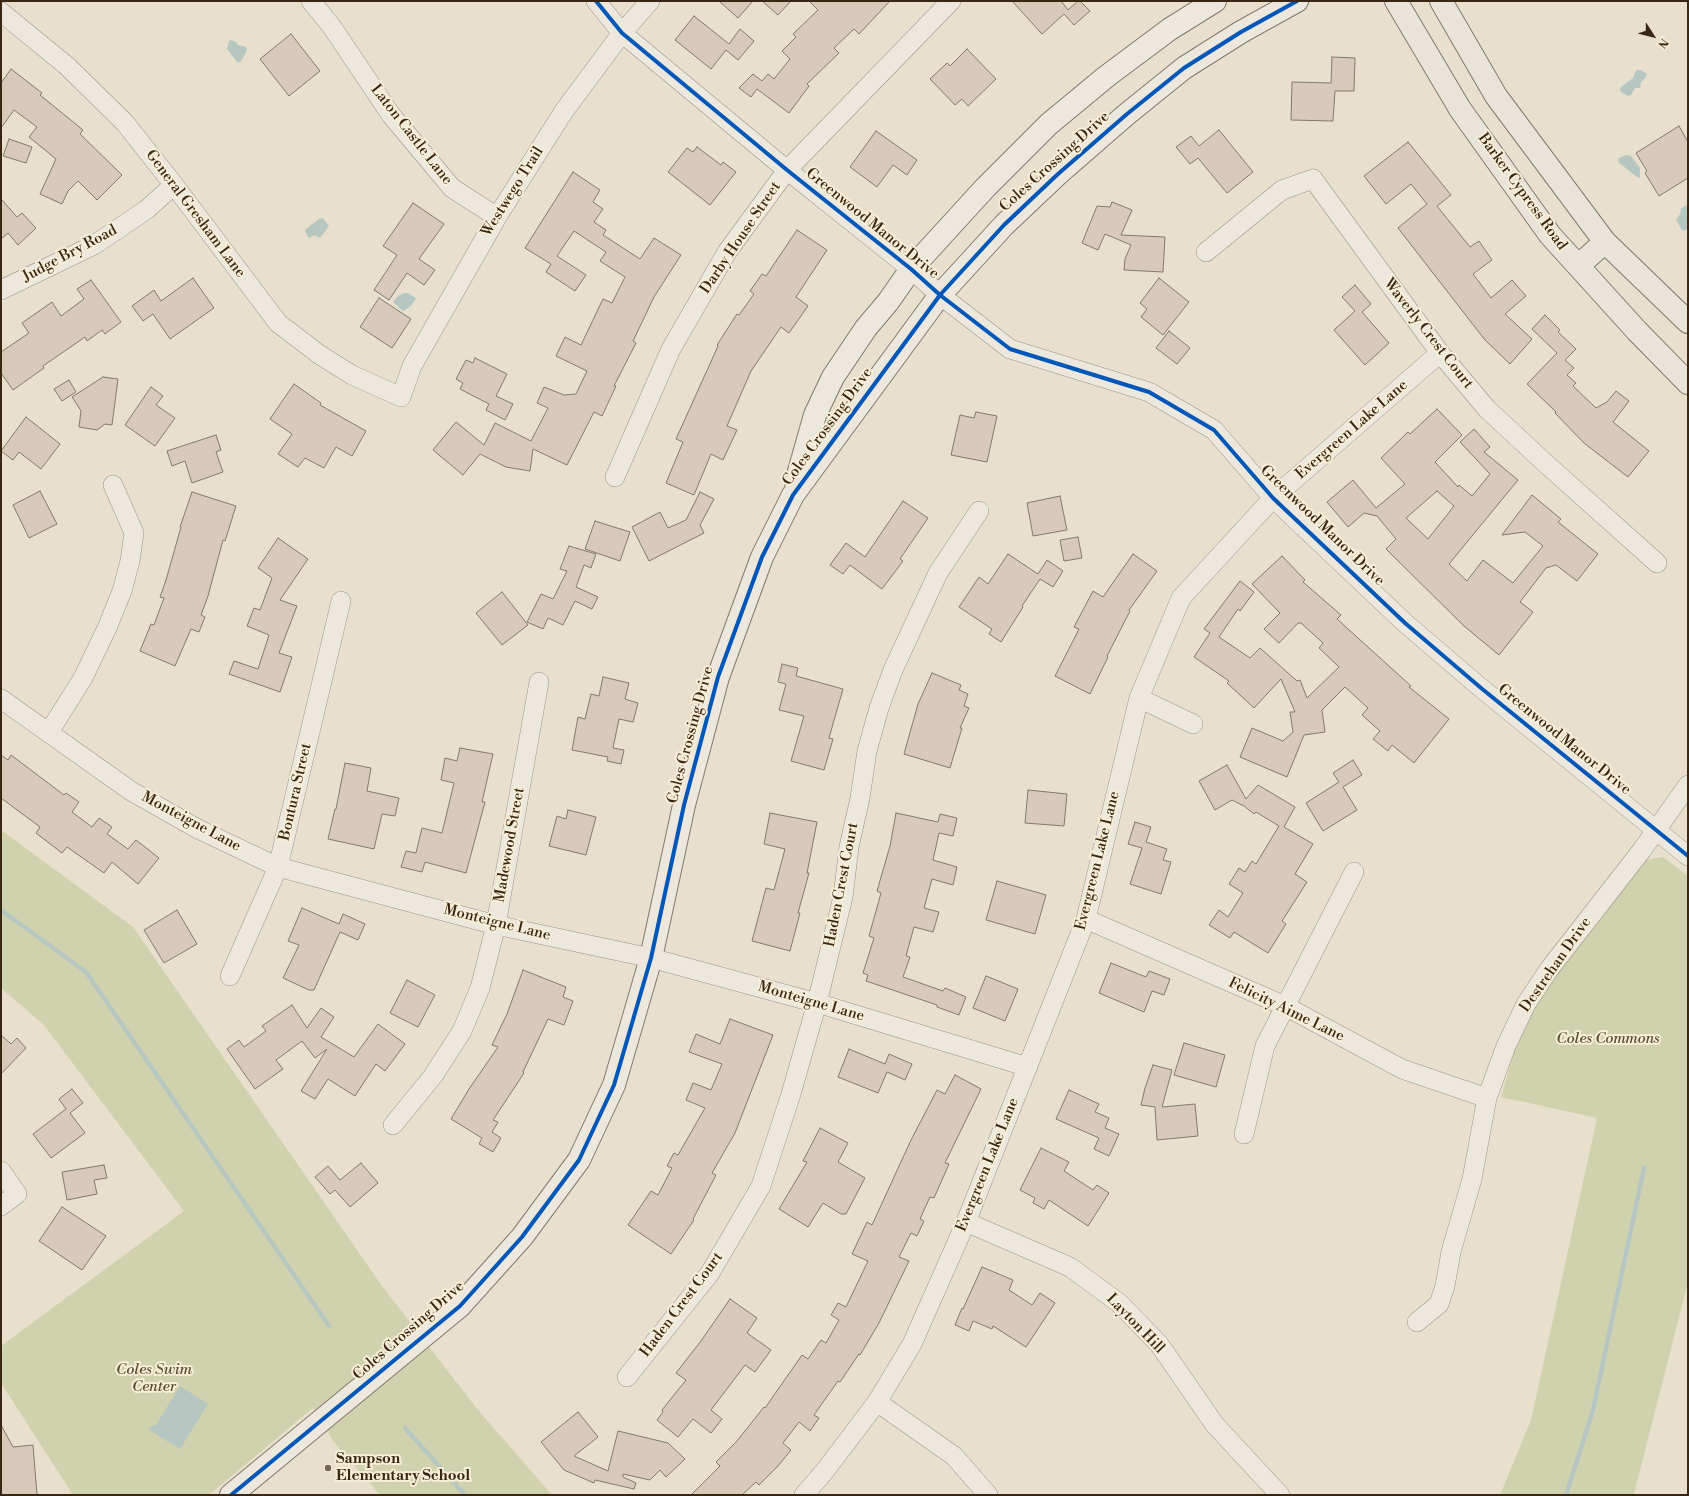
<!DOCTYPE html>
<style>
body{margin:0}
#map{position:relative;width:1689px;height:1496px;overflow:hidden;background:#e8e0cd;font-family:"Libre Bodoni",serif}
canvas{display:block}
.frame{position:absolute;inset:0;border:2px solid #392713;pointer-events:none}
.north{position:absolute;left:1633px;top:16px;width:40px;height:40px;-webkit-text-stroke:3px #f7eed7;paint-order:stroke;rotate:126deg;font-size:11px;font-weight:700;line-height:16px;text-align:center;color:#392713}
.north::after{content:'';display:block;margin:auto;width:14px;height:18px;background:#392713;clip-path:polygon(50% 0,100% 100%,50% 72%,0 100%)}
</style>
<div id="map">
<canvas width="1689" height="1496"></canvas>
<div class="frame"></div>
<div class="north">N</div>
</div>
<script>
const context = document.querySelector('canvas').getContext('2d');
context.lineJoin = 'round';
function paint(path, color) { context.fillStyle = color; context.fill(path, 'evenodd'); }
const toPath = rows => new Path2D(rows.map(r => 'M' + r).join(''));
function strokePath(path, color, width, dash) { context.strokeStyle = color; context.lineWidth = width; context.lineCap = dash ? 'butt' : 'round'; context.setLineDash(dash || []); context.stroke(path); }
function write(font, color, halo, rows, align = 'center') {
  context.font = font + ' "Libre Bodoni",serif'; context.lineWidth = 4; context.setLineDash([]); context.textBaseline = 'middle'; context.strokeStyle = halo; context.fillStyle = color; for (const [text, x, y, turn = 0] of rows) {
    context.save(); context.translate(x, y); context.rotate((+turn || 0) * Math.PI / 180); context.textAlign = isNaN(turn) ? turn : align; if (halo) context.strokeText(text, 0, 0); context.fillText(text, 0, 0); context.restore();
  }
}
const green = toPath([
 [1,830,133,927,382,1286,478,1410,552,1495,380,1495,333,1441,313,1408,209,1495,73,1495,1,1383,1,1346,184,1211,44,1025,1,988],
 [1663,857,1688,876,1688,1282,1635,1490,1633,1495,1500,1495,1531,1420,1597,1118,1501,1097,1514,1051,1538,999,1644,860]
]);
const water = toPath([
 [231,40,236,42,238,45,246,47,247,50,242,60,238,63,227,49,229,41],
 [1636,70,1641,70,1647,74,1646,77,1641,82,1640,88,1635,88,1631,95,1628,96,1621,92,1620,91,1621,87,1633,78],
 [1626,155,1631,156,1640,168,1640,178,1637,177,1618,162,1619,158],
 [1684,206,1688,206,1688,229,1684,231,1682,230,1676,220,1680,214,1681,209],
 [323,218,329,226,320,238,314,235,310,238,308,237,305,231,307,228,319,219],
 [404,293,408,293,416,298,411,306,403,311,393,302,397,297],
 [180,1386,208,1404,180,1449,149,1430,151,1426,156,1425]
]);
const stream = toPath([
 [1,910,86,972,329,1326],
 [405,1428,465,1495],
 [1566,1495,1593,1410,1644,1168]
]);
const building = toPath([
 [719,1,753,1,738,18,719,1],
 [762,1,791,1,778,15,762,1],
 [809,1,890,1,859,34,854,29,834,48,839,53,807,84,809,86,789,113,757,89,751,97,739,88,753,74,762,81,768,74,774,79,790,59,782,51,796,37,793,34,818,10,809,1],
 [1012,1,1061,1,1068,10,1078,1,1080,1,1090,11,1074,25,1064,14,1042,34,1012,1],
 [694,16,729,44,740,29,754,41,738,60,726,50,711,69,675,40,694,16],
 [291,34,320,71,289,96,260,59,291,34],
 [967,49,996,79,968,106,962,99,955,105,930,79,947,63,950,66,967,49],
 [1332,57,1355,58,1354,91,1335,91,1333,121,1291,120,1292,82,1331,83,1332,57],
 [11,69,42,93,40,95,83,130,80,134,122,175,97,200,78,181,68,191,62,204,40,194,56,159,29,137,37,127,14,110,1,128,1,83,11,69],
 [1679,126,1688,142,1688,178,1659,196,1645,173,1647,171,1636,153,1679,126],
 [1219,130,1253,172,1227,193,1198,158,1190,164,1176,147,1191,136,1199,146,1219,130],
 [876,131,917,160,907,175,893,165,877,187,850,167,876,131],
 [9,139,32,147,26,163,3,156,9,139],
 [1408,142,1451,195,1437,206,1470,247,1479,241,1492,260,1473,274,1491,298,1512,280,1526,296,1505,314,1532,339,1510,364,1485,340,1398,228,1427,204,1411,184,1386,204,1364,176,1408,142],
 [697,147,721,165,723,162,736,172,710,205,668,172,687,148,693,152,697,147],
 [573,172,600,190,593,202,603,209,594,222,606,230,603,235,640,259,654,238,681,255,654,297,633,341,636,343,614,386,616,386,602,416,594,412,567,465,533,449,530,471,506,467,480,454,463,475,433,450,456,422,484,445,495,423,531,441,548,408,537,403,544,387,564,395,576,394,587,371,556,356,565,337,581,345,603,299,612,303,625,277,600,261,606,252,574,231,557,256,586,275,575,291,546,272,551,264,525,248,573,172],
 [1,199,17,217,22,213,36,228,18,245,8,233,1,239,1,199],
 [1112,202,1132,210,1121,235,1165,237,1163,272,1124,270,1125,259,1131,245,1105,234,1098,250,1082,243,1097,206,1110,207,1112,202],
 [413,203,444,224,419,259,435,270,424,285,407,273,389,300,374,290,397,255,383,246,413,203],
 [797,230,827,250,796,297,808,306,789,333,781,327,751,371,727,426,737,430,723,460,711,454,694,495,666,483,683,442,676,439,718,346,717,345,737,314,739,315,754,294,750,291,762,274,766,276,797,230],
 [193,278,214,308,170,339,153,314,143,321,132,306,154,290,161,301,193,278],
 [1159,278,1189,302,1163,335,1141,317,1147,309,1140,303,1159,278],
 [91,280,121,322,105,334,102,330,87,341,85,337,43,366,44,368,13,390,1,373,1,352,29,333,22,323,52,302,61,316,84,299,77,289,91,280],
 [1355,285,1371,304,1362,312,1389,343,1365,365,1334,330,1355,311,1342,297,1355,285],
 [379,298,411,319,392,348,360,327,379,298],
 [1545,315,1560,330,1558,332,1576,349,1565,360,1574,368,1567,375,1576,383,1573,386,1596,408,1607,402,1616,391,1629,401,1613,422,1649,451,1628,477,1584,443,1555,413,1556,412,1527,384,1557,353,1532,329,1545,315],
 [1169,331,1190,348,1177,364,1156,348,1169,331],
 [475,358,507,374,496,396,513,404,505,420,486,410,489,404,460,389,463,383,456,379,466,360,473,363,475,358],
 [103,377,118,379,112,425,105,424,97,430,79,427,81,411,72,397,103,377],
 [69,380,76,392,62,401,54,389,69,380],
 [294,384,321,403,320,405,366,431,352,456,336,447,324,468,305,458,298,467,278,454,292,434,270,419,294,384],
 [151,387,163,396,156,405,175,418,155,446,125,425,151,387],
 [1437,409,1462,435,1435,462,1458,487,1459,485,1472,496,1490,474,1460,442,1474,429,1490,447,1484,452,1518,480,1449,564,1467,581,1483,560,1513,583,1543,546,1525,532,1502,535,1532,495,1561,519,1558,522,1598,554,1577,581,1556,565,1546,568,1520,602,1533,612,1499,655,1464,626,1386,549,1396,539,1377,516,1364,513,1348,527,1327,502,1353,480,1376,508,1405,484,1381,458,1408,432,1410,434,1437,409],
 [1437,491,1454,506,1428,539,1406,518,1437,491],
 [976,412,997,416,987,462,951,455,960,415,974,418,976,412],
 [26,417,60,444,41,469,19,452,13,460,1,451,26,417],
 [216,435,221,450,216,452,223,472,192,483,185,461,172,466,167,451,216,435],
 [40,491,57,524,29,538,13,505,40,491],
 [192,492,236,506,225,541,223,540,208,596,201,615,205,617,199,632,191,629,175,666,140,651,151,624,154,625,164,598,160,597,166,580,181,527,180,527,192,492],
 [700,492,714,499,700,525,704,533,649,561,632,527,660,512,668,528,686,520,700,492],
 [1060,496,1067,530,1033,536,1027,503,1060,496],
 [903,501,928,518,900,559,903,561,882,589,850,565,843,574,830,565,846,543,865,557,903,501],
 [595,521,630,532,620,561,585,549,595,521],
 [1078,537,1082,558,1064,561,1060,540,1078,537],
 [278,538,308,559,280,600,297,606,279,653,292,657,280,692,229,674,234,661,258,669,269,635,247,626,254,608,260,610,272,578,258,568,278,538],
 [569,546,596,554,591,568,584,565,576,587,598,597,592,609,575,601,563,625,548,618,543,629,527,622,541,594,553,599,567,571,560,569,569,546],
 [1008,554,1038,574,1047,560,1063,571,1053,587,1040,579,1022,606,1023,607,1001,642,989,634,992,629,959,607,979,577,988,584,1008,554],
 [1133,554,1157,571,1129,610,1130,611,1107,656,1108,657,1090,694,1055,676,1079,629,1074,627,1093,591,1103,597,1133,554],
 [1282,556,1305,580,1303,582,1341,615,1337,619,1411,686,1409,687,1449,719,1414,763,1392,745,1388,751,1373,739,1380,731,1362,715,1368,708,1345,687,1322,710,1325,732,1304,735,1287,777,1240,757,1252,728,1283,741,1293,732,1290,712,1295,712,1281,679,1254,708,1227,683,1229,681,1194,657,1210,633,1204,629,1240,581,1254,592,1240,611,1238,609,1219,637,1250,658,1260,648,1297,681,1300,680,1307,698,1339,667,1319,648,1323,643,1301,623,1298,623,1279,643,1264,629,1280,613,1252,584,1282,556],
 [502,592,528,625,502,645,476,613,502,592],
 [782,664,798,668,796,676,843,689,829,738,833,739,824,770,791,761,804,716,779,710,786,684,778,682,782,664],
 [932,673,961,685,959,690,968,694,964,706,969,708,960,728,962,728,950,768,904,754,918,704,932,673],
 [603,677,629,683,625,699,638,703,633,722,619,719,613,748,624,750,621,764,607,761,608,757,572,750,578,717,585,719,591,694,599,696,603,677],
 [460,748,493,754,482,802,485,802,466,873,425,862,422,872,401,867,406,851,416,853,422,828,442,833,454,783,441,780,445,758,457,761,460,748],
 [1,755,8,760,11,755,64,795,66,793,79,802,72,812,92,827,99,818,112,827,107,834,128,849,136,840,159,858,138,884,112,862,104,873,67,847,62,853,36,833,40,827,1,798,1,755],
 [1353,760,1362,775,1343,787,1357,810,1323,831,1306,803,1339,782,1333,773,1353,760],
 [345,763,371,768,367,791,399,798,395,816,382,814,374,849,328,839,335,809,336,809,345,763],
 [1227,765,1246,799,1258,785,1295,807,1284,827,1313,844,1295,874,1307,882,1282,921,1286,924,1268,953,1234,932,1230,938,1209,925,1219,910,1228,917,1243,893,1229,884,1239,868,1245,872,1252,861,1256,864,1279,826,1256,812,1254,814,1244,806,1232,800,1215,810,1199,781,1227,765],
 [1028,790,1067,794,1064,826,1025,823,1028,790],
 [568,810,596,817,586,855,549,846,557,816,566,819,568,810],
 [770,813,817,822,807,873,809,873,798,913,800,913,790,951,752,941,766,888,774,890,785,849,764,844,770,813],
 [896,813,938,822,940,814,957,818,953,836,939,833,933,860,957,867,953,885,932,879,924,908,939,912,933,932,914,927,906,956,910,957,903,977,943,991,945,988,966,997,959,1015,937,1007,937,1005,866,981,868,975,863,973,874,938,869,936,881,893,877,891,890,846,896,813],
 [1135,822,1151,827,1146,842,1167,849,1163,860,1171,862,1161,894,1130,884,1142,848,1128,844,1135,822],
 [997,881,1046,895,1035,934,986,920,997,881],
 [302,908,339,924,343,914,365,924,358,940,340,932,314,990,309,990,283,978,299,945,288,941,302,908],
 [177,910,197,944,164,963,144,930,177,910],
 [1111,963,1146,977,1149,971,1170,979,1164,995,1152,991,1144,1012,1099,993,1111,963],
 [523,970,566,987,563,997,573,1001,564,1025,548,1019,523,1072,524,1073,493,1120,498,1122,492,1132,501,1138,493,1152,479,1144,482,1138,451,1119,469,1089,498,1047,492,1045,507,1014,523,970],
 [986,976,1018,989,1005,1021,973,1008,986,976],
 [407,980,435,995,418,1027,390,1013,407,980],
 [292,1005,307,1028,321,1008,334,1017,321,1037,354,1057,378,1024,405,1044,385,1071,376,1064,355,1096,328,1079,315,1099,301,1091,327,1049,315,1058,302,1041,276,1060,283,1069,255,1089,227,1049,239,1040,244,1047,266,1031,262,1026,292,1005],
 [730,1019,773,1035,735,1133,712,1173,716,1175,693,1219,694,1220,671,1254,628,1225,651,1191,658,1195,672,1168,667,1166,674,1153,678,1155,705,1108,686,1100,693,1083,711,1090,722,1064,689,1052,696,1034,720,1044,730,1019],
 [1,1035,11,1044,17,1038,26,1048,1,1074,1,1035],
 [1184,1043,1225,1055,1216,1087,1174,1075,1184,1043],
 [849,1049,885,1064,889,1054,912,1064,905,1080,887,1072,878,1093,838,1077,849,1049],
 [1153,1065,1172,1070,1162,1107,1195,1104,1198,1136,1157,1140,1155,1107,1141,1105,1145,1088,1153,1065],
 [955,1075,981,1089,945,1163,949,1164,934,1198,930,1197,920,1219,924,1221,917,1236,911,1233,899,1257,909,1261,879,1323,860,1355,859,1354,840,1382,838,1381,814,1415,819,1418,810,1431,799,1422,783,1443,791,1450,778,1466,759,1485,756,1482,742,1495,691,1495,720,1466,716,1462,737,1441,764,1407,765,1408,802,1355,808,1359,821,1340,826,1343,839,1320,831,1315,838,1303,846,1307,868,1261,852,1254,867,1222,872,1225,911,1140,937,1090,945,1094,955,1075],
 [72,1089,83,1103,70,1113,85,1133,51,1158,33,1134,66,1109,59,1099,72,1089],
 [1069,1090,1099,1104,1095,1112,1109,1118,1105,1128,1119,1134,1109,1156,1094,1149,1099,1138,1056,1119,1069,1090],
 [820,1128,848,1143,838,1162,865,1178,846,1214,841,1214,823,1203,808,1227,779,1209,807,1162,803,1161,820,1128],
 [1041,1148,1069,1162,1064,1171,1093,1190,1097,1185,1109,1193,1088,1226,1049,1200,1044,1209,1033,1203,1035,1198,1020,1190,1041,1148],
 [361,1163,378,1183,350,1207,335,1190,330,1194,315,1177,328,1166,340,1180,361,1163],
 [104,1165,107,1178,94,1180,97,1194,67,1200,62,1172,104,1165],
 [62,1207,106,1236,82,1270,39,1241,62,1207],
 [982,1267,1013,1280,1009,1290,1032,1305,1040,1293,1055,1303,1026,1347,993,1326,992,1329,973,1321,969,1331,955,1325,962,1308,963,1309,982,1267],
 [730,1299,757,1318,747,1333,771,1350,755,1372,745,1365,711,1410,722,1419,711,1433,693,1419,678,1437,657,1420,663,1412,662,1410,686,1380,676,1373,701,1341,730,1299],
 [578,1412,598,1437,574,1456,608,1471,618,1431,668,1443,685,1459,666,1477,660,1470,650,1480,623,1474,623,1477,636,1483,634,1489,595,1480,594,1483,564,1470,541,1442,578,1412],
 [1,1425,13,1447,33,1445,37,1495,1,1495,1,1425]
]);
const street = toPath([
 [311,1,332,27,391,115,452,188,497,217],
 [596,1,622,33,787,170,911,269,940,295,1010,349,1149,392,1214,430,1273,498,1405,623,1481,688,1688,856],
 [1,12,67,66,125,123,174,185,278,323,320,355,352,375,401,397,412,366,497,217,564,111,622,33,650,1],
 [1206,252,1282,190,1313,179,1440,353,1487,409,1544,462,1657,563],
 [1,290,94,245,146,210,174,185],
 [615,477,671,349,727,252,787,170,951,1],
 [1139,698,1193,724],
 [1,699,131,791,198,829,278,867,496,925,651,958,817,1003,1028,1067],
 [49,732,83,678,107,628,122,591,130,561,134,533,113,485],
 [1086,919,1285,1006,1402,1069,1487,1098],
 [230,976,278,867,341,601],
 [393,1125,433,1076,462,1031,480,988,496,925,539,682],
 [1244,1134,1265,1046,1354,872],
 [1,1171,17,1194,1,1206],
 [966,1222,1070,1267,1119,1303,1159,1344,1215,1425,1280,1495],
 [1417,1322,1439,1304,1445,1286,1451,1252,1472,1179,1487,1098,1506,1046,1526,1004,1550,968,1642,850,1688,785],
 [627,1377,710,1273,761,1186,791,1094,817,1003,843,897,849,847,860,798,867,751,879,708,893,670,938,573,979,511],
 [877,1402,954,1456,988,1495],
 [804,1495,824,1472,877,1402,912,1344,966,1222,1086,919,1139,698,1181,598,1273,498,1440,353]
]);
const secondary = toPath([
 [796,482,815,415,833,377,866,328,888,302,911,269,985,188,1049,124,1107,76,1170,29,1215,1],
 [231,1495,460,1306,522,1237,579,1160,614,1085,651,958,684,805,718,677,762,557,793,495,940,295,1004,225,1058,174,1127,114,1184,68,1241,32,1297,1]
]);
const primary = toPath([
 [1396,1,1460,109,1550,235,1637,331,1688,383],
 [1441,1,1496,96,1605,242,1688,322],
 [1578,266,1605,242]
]);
const cycleway = toPath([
 [596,1,622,33,787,170,911,269,940,295,1010,349,1149,392,1214,430,1273,498,1405,623,1481,688,1688,856],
 [231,1495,460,1306,522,1237,579,1160,614,1085,651,958,684,805,718,677,762,557,793,495,940,295,1004,225,1058,174,1127,114,1184,68,1241,32,1297,1]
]);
const markers = [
 [328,1468,4,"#766854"]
];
const streetNames = [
 ["Laton Castle Lane",411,135,52],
 ["Coles Crossing Drive",1055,162,-42],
 ["Westwego Trail",513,192,-58],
 ["Barker Cypress Road",1522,192,54],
 ["General Gresham Lane",195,214,53],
 ["Greenwood Manor Drive",872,224,39],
 ["Darby House Street",741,238,-56],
 ["Judge Bry Road",70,254,-28],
 ["Waverly Crest Court",1428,334,52],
 ["Coles Crossing Drive",828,427,-54],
 ["Evergreen Lake Lane",1352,430,-41],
 ["Greenwood Manor Drive",1322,526,44],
 ["Coles Crossing Drive",691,735,-75],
 ["Greenwood Manor Drive",1564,740,39],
 ["Bontura Street",296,792,-77],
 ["Monteigne Lane",191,822,28],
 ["Madewood Street",510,845,-80],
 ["Evergreen Lake Lane",1098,861,-76],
 ["Haden Crest Court",842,885,-79],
 ["Monteigne Lane",497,923,14],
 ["Destrehan Drive",1556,965,-55],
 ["Monteigne Lane",811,1002,16],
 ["Felicity Aime Lane",1286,1010,26],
 ["Evergreen Lake Lane",988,1165,-68],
 ["Haden Crest Court",682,1305,-53],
 ["Layton Hill",1135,1324,46],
 ["Coles Crossing Drive",409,1331,-41]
];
const parkNames = [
 ["Coles Commons",1608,1039],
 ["Coles Swim",154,1370],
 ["Center",154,1387]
];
const poiNames = [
 ["Sampson",336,1459],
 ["Elementary School",336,1476]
];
paint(green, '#d0d1ad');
paint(water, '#b6c7c2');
strokePath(stream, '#b6c7c2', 4.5);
paint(building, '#d8c9bb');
strokePath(building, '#817a6d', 1);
strokePath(street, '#9a9386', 20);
strokePath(secondary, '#817a6d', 24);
strokePath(primary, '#817a6d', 24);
strokePath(street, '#ece8de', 19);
strokePath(secondary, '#ece8de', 22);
strokePath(primary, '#e9e4d9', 22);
strokePath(cycleway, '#0057b8', 4);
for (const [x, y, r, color] of markers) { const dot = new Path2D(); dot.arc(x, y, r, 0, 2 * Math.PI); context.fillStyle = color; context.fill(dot); strokePath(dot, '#f7eed7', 1.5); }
write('15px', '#392713', '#f7eed7', streetNames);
write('italic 15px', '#5a4e33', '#f7eed7', parkNames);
write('bold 15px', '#392713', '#f7eed7', poiNames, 'left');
</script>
